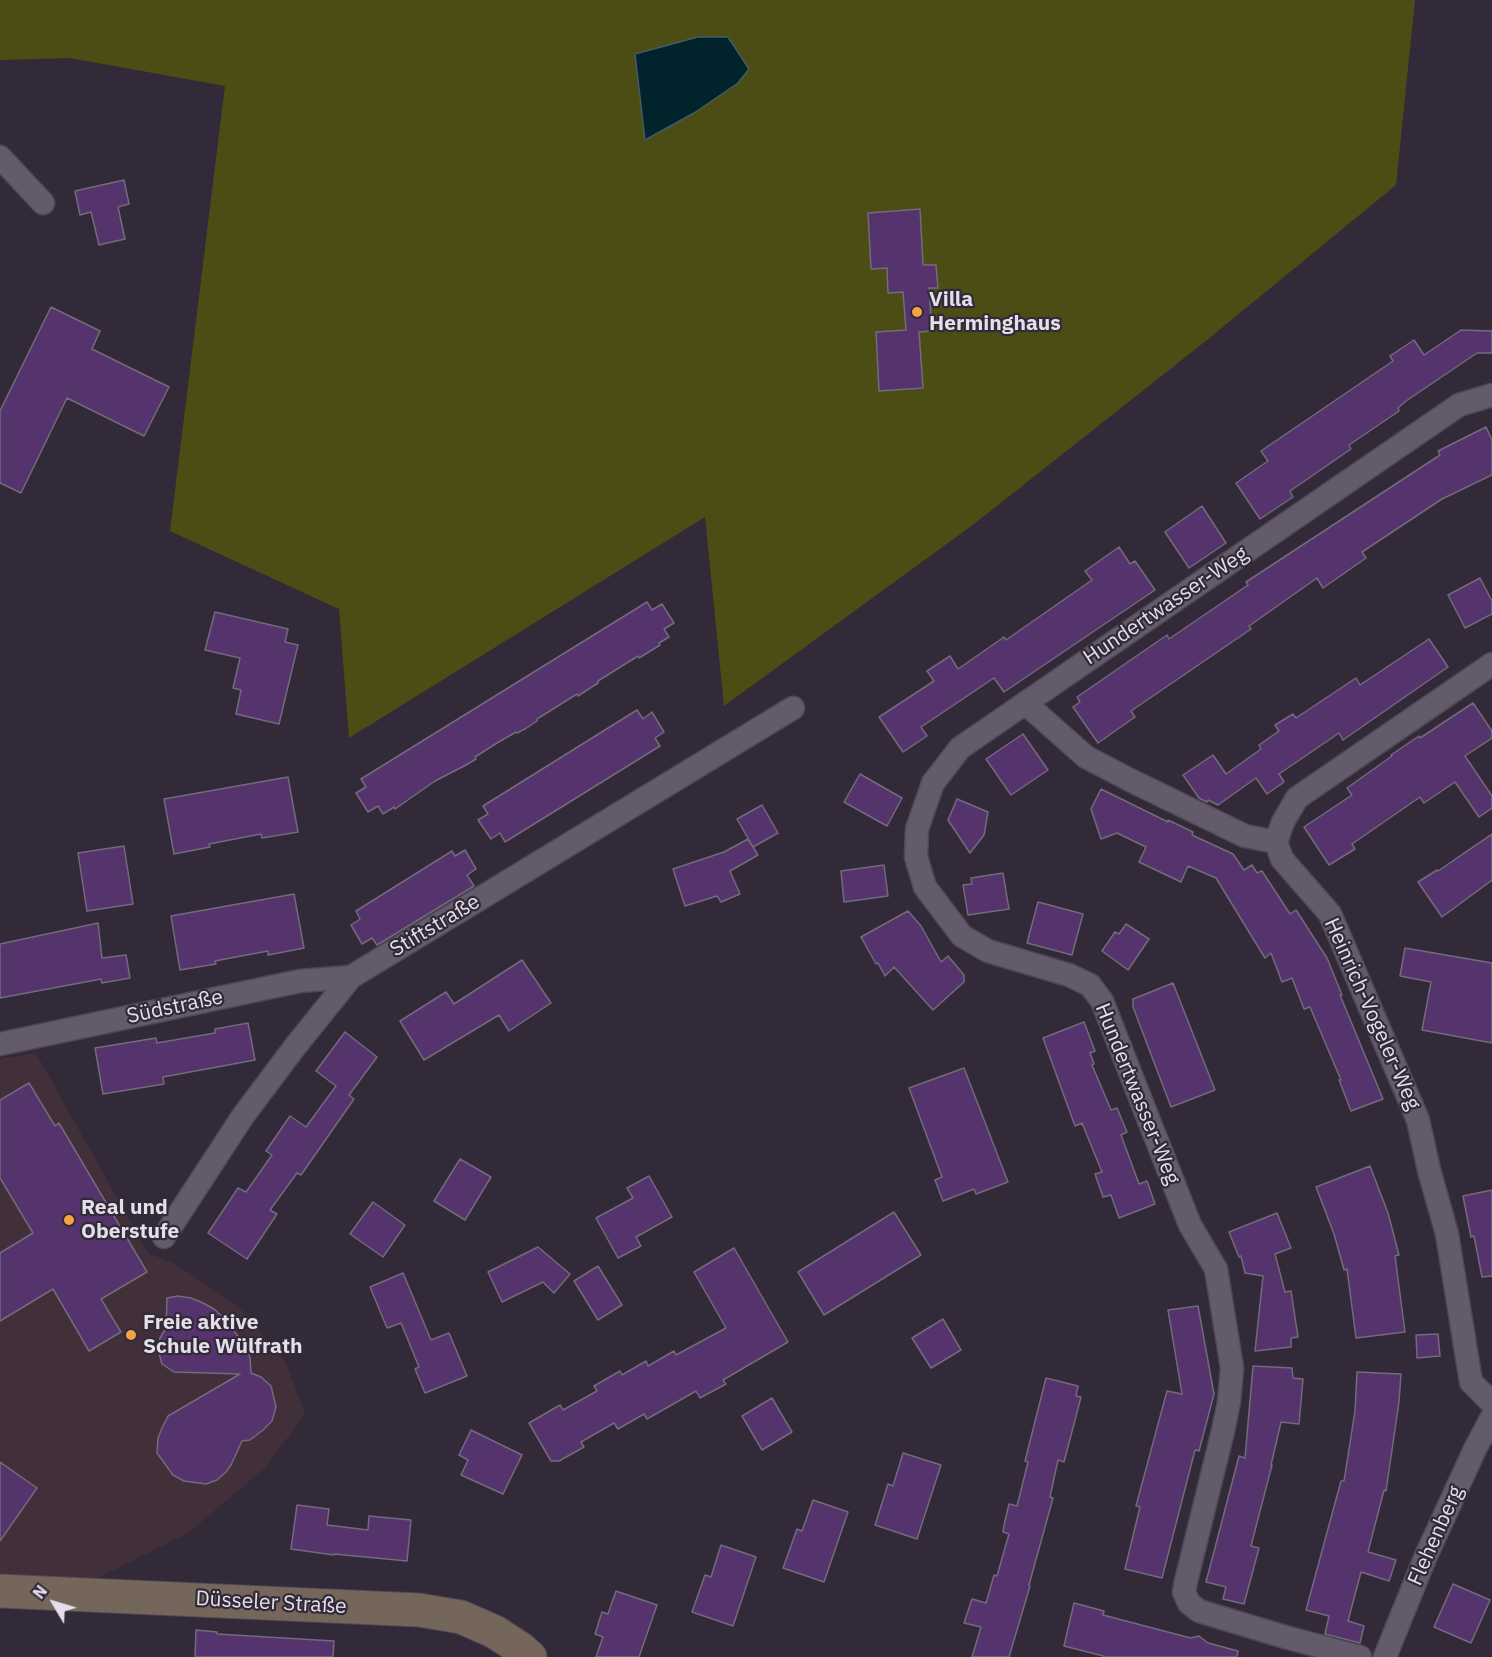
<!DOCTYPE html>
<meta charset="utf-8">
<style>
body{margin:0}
#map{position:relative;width:1492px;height:1657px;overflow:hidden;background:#322a39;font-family:"IBM Plex Sans",sans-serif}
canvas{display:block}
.north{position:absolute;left:24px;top:1573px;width:60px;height:60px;-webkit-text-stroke:4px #322a39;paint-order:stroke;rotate:308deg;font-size:16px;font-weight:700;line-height:24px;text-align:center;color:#e4dfe9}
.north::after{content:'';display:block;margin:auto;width:21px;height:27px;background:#e4dfe9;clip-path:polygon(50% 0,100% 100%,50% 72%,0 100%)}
</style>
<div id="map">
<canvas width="1492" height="1657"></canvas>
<div class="north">N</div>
</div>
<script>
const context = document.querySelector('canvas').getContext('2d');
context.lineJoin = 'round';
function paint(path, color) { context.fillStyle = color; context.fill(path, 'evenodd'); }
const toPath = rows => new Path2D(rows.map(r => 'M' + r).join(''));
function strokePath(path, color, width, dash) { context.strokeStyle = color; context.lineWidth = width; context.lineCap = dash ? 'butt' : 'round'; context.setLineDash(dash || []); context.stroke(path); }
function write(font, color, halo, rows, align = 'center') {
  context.font = font + ' "IBM Plex Sans",sans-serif'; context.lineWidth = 4.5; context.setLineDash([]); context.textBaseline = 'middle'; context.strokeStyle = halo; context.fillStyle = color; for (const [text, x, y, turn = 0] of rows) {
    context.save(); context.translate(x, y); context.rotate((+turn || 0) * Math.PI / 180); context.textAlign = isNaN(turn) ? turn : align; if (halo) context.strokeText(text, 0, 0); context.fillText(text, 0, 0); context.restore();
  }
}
const education = toPath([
 [36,1053,148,1253,177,1265,238,1306,286,1363,305,1414,265,1468,188,1533,96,1579,0,1575,0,1059]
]);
const green = toPath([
 [0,0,1415,0,1396,185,1207,340,974,524,724,706,705,517,349,738,339,609,170,531,225,86,70,58,0,60]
]);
const water = toPath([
 [698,37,728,37,749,69,738,83,694,113,645,140,635,54,698,37]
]);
const building = toPath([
 [124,180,129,204,118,207,125,239,99,245,91,212,80,215,75,191,124,180],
 [920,209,923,265,936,265,938,288,929,288,932,331,919,332,923,388,879,391,876,332,906,330,903,292,888,293,887,268,871,269,868,213,920,209],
 [51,307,100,331,92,349,169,387,144,436,67,398,21,493,0,483,0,411,51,307],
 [1461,330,1492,331,1492,353,1477,353,1406,401,1398,408,1399,411,1349,445,1351,449,1290,491,1293,497,1260,519,1236,483,1268,461,1261,451,1393,361,1390,356,1414,340,1424,355,1461,330],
 [1486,427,1492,440,1492,475,1442,499,1362,552,1366,558,1323,588,1317,578,1249,626,1251,629,1131,711,1135,717,1098,743,1073,707,1080,702,1077,697,1167,635,1169,639,1248,585,1246,582,1440,455,1438,451,1486,427],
 [1202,506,1226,543,1189,568,1165,532,1202,506],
 [1119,547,1130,564,1135,561,1155,590,1004,692,994,678,921,727,927,736,903,752,879,717,934,681,927,671,950,656,958,669,1004,637,1006,640,1092,580,1085,571,1119,547],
 [1480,578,1492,601,1492,614,1465,628,1448,595,1480,578],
 [647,602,652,610,662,604,674,623,664,629,669,637,659,643,660,645,639,658,638,656,598,681,598,683,578,696,577,694,537,719,537,721,525,729,517,733,516,732,497,743,475,757,476,759,466,765,435,781,395,809,394,807,383,814,378,806,368,812,356,793,366,787,361,779,647,602],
 [215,612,288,629,285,642,298,645,279,724,236,714,241,690,233,688,240,658,205,650,215,612],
 [1429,639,1448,667,1343,740,1339,733,1279,774,1284,782,1267,794,1256,778,1218,805,1208,800,1207,802,1199,798,1183,775,1213,755,1226,774,1261,749,1259,745,1279,731,1275,725,1293,714,1296,718,1356,678,1360,685,1429,639],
 [1473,703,1492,731,1492,738,1465,756,1492,796,1492,808,1479,817,1455,782,1424,803,1420,797,1352,844,1355,849,1329,865,1304,827,1352,795,1347,788,1392,756,1391,755,1419,736,1420,738,1473,703],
 [637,710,643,719,652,712,664,732,655,738,660,746,505,842,500,833,491,839,478,820,488,814,483,806,637,710],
 [1023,734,1048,770,1011,795,986,759,1023,734],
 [860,774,902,798,887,826,844,802,860,774],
 [288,777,298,832,262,838,261,834,209,844,210,847,174,854,164,799,288,777],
 [1101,789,1168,822,1168,820,1193,832,1192,835,1233,854,1244,870,1252,865,1257,873,1262,871,1290,914,1296,910,1327,958,1342,995,1340,995,1383,1099,1351,1111,1339,1080,1341,1080,1310,1007,1304,1009,1292,978,1282,982,1271,953,1265,958,1216,878,1188,866,1181,882,1139,862,1146,847,1117,833,1101,839,1091,809,1101,789],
 [957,799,988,812,984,835,970,853,948,820,957,799],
 [762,805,778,833,753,847,737,819,762,805],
 [1492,834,1492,880,1442,917,1418,882,1437,870,1438,871,1492,834],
 [748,839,758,855,730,871,740,894,721,902,717,896,685,906,673,869,724,852,748,839],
 [124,846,133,904,87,911,78,853,124,846],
 [465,850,476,869,467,875,474,886,377,945,372,938,362,944,351,925,360,919,356,911,452,851,455,856,465,850],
 [884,865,888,896,844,902,841,871,884,865],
 [1003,873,1009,909,968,915,963,885,972,884,971,878,1003,873],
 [294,894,304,948,268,955,268,951,241,956,215,961,216,964,180,970,171,916,294,894],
 [1038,902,1083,914,1072,955,1027,943,1038,902],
 [908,911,921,926,941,962,948,956,964,975,964,982,933,1010,894,967,885,976,878,963,876,964,861,937,908,911],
 [98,923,102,958,126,955,130,978,102,983,101,979,0,998,0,944,98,923],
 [1126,924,1149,939,1128,970,1102,951,1115,932,1119,934,1126,924],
 [1405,948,1492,963,1492,1043,1422,1030,1431,982,1400,976,1405,948],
 [522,960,551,1003,509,1031,499,1015,424,1060,400,1021,446,992,454,1004,522,960],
 [1173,983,1215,1090,1171,1107,1133,1007,1133,999,1173,983],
 [1084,1022,1095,1051,1090,1053,1094,1064,1092,1065,1111,1110,1117,1108,1127,1132,1121,1135,1139,1184,1147,1181,1155,1204,1119,1218,1111,1195,1103,1197,1095,1174,1102,1172,1082,1123,1075,1126,1043,1038,1084,1022],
 [248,1023,255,1060,163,1077,164,1084,103,1094,95,1048,156,1038,157,1043,215,1033,215,1029,248,1023],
 [345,1032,377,1057,349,1095,354,1099,301,1175,297,1173,270,1210,277,1214,247,1259,208,1233,238,1188,246,1192,272,1155,266,1151,290,1116,306,1127,336,1086,316,1071,345,1032],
 [964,1068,1008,1182,976,1194,974,1189,943,1201,935,1180,942,1177,909,1088,964,1068],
 [29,1083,55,1126,59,1123,147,1272,101,1299,121,1332,89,1351,53,1289,0,1321,0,1253,33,1233,0,1178,0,1100,29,1083],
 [460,1159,491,1177,465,1220,434,1201,460,1159],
 [1370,1166,1388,1213,1399,1255,1395,1256,1405,1332,1356,1338,1347,1269,1344,1270,1334,1234,1316,1187,1370,1166],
 [649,1176,672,1217,636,1237,641,1246,618,1258,596,1218,633,1198,627,1188,649,1176],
 [1492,1190,1492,1276,1482,1277,1474,1236,1471,1237,1463,1196,1492,1190],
 [373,1202,405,1225,383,1257,350,1234,373,1202],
 [894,1212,921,1255,824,1315,798,1272,894,1212],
 [1277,1213,1291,1248,1275,1254,1285,1292,1291,1291,1298,1337,1291,1338,1291,1347,1255,1351,1263,1276,1245,1273,1241,1256,1239,1257,1229,1232,1277,1213],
 [538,1247,570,1274,554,1293,543,1282,502,1302,488,1272,538,1247],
 [734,1248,788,1342,723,1380,726,1384,700,1398,696,1391,647,1419,644,1414,618,1429,614,1423,581,1442,584,1447,559,1461,551,1461,529,1423,560,1405,563,1410,597,1391,594,1386,620,1371,622,1375,646,1361,648,1366,674,1351,676,1355,726,1328,694,1272,734,1248],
 [598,1266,622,1305,598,1320,574,1281,598,1266],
 [403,1273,431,1340,449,1333,467,1376,425,1393,415,1369,419,1367,401,1323,387,1328,370,1287,403,1273],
 [178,1296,191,1298,203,1303,214,1309,224,1318,247,1348,250,1358,251,1373,261,1377,271,1386,276,1407,272,1421,263,1430,250,1440,242,1441,231,1465,226,1472,217,1480,206,1484,184,1481,173,1475,157,1453,158,1438,162,1428,168,1416,240,1374,174,1372,162,1364,158,1350,160,1338,166,1328,167,1298,178,1296],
 [1198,1306,1214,1394,1199,1451,1195,1450,1162,1578,1125,1569,1140,1507,1136,1506,1167,1391,1182,1394,1168,1310,1198,1306],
 [943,1319,961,1350,931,1368,912,1338,943,1319],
 [1438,1334,1440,1356,1417,1358,1416,1335,1438,1334],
 [1253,1366,1292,1368,1293,1378,1303,1379,1299,1424,1281,1422,1271,1465,1272,1465,1251,1546,1259,1548,1244,1604,1223,1599,1226,1587,1206,1582,1239,1456,1245,1458,1253,1366],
 [1357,1372,1401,1374,1399,1402,1386,1491,1384,1490,1368,1552,1396,1560,1389,1581,1361,1572,1348,1621,1364,1626,1360,1643,1325,1634,1329,1616,1306,1610,1341,1481,1344,1481,1355,1411,1357,1372],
 [1046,1378,1078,1386,1076,1396,1081,1397,1064,1462,1058,1460,1050,1497,1053,1498,1029,1585,1030,1586,1009,1657,972,1657,981,1627,964,1623,972,1599,986,1603,994,1575,997,1576,1009,1534,1003,1532,1004,1525,1009,1504,1017,1506,1028,1462,1025,1461,1046,1378],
 [772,1398,792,1432,762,1450,742,1416,772,1398],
 [471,1430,522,1455,503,1494,461,1475,468,1460,459,1455,471,1430],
 [903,1453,941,1465,917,1539,875,1525,888,1484,893,1486,903,1453],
 [0,1462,37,1488,0,1541,0,1462],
 [813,1500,848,1512,824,1582,783,1568,797,1529,802,1531,813,1500],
 [297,1505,329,1509,327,1525,368,1530,369,1516,411,1520,407,1561,334,1554,334,1555,291,1549,297,1505],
 [721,1545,756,1557,733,1626,692,1612,705,1575,711,1577,721,1545],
 [1453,1584,1490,1600,1471,1643,1434,1627,1453,1584],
 [616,1591,657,1605,639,1657,596,1657,603,1637,595,1634,602,1612,608,1614,616,1591],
 [1074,1603,1104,1611,1103,1615,1183,1636,1191,1638,1199,1636,1208,1643,1238,1651,1237,1657,1107,1657,1064,1646,1074,1603],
 [196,1630,217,1632,217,1634,334,1641,333,1657,195,1657,196,1630]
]);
const street = toPath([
 [0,157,43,203],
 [1492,664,1297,798,1283,822,1276,842,1282,859,1330,914,1418,1120,1429,1170,1447,1234,1471,1382,1492,1403],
 [1025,703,1086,757,1130,780,1245,836,1276,842],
 [0,1044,300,981,351,977],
 [164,1237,243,1116,294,1048,351,977,793,708],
 [1360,1657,1285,1637,1199,1611,1189,1603,1184,1592,1186,1581,1223,1431,1229,1402,1232,1368,1216,1269,1190,1225,1102,1001,1090,985,1069,975,988,951,962,936,925,887,916,857,917,829,933,783,960,748,1459,405,1492,395],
 [1385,1657,1425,1558,1475,1449,1492,1417]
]);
const secondary = toPath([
 [0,1591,419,1610,461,1617,495,1632,521,1649,530,1657]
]);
const markers = [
 [917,312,6,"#f4a344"],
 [69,1220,6,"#f4a344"],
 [131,1335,6,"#f4a344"]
];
const poiNames = [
 ["Villa",929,300],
 ["Herminghaus",929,324],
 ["Real und",81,1208],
 ["Oberstufe",81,1232],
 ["Freie aktive",143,1323],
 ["Schule Wülfrath",143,1347]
];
const streetNames = [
 ["Hundertwasser-Weg",1166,606,-34],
 ["Stiftstraße",435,926,-31],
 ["Südstraße",175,1007,-12],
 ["Heinrich-Vogeler-Weg",1372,1014,66],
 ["Hundertwasser-Weg",1137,1094,68],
 ["Flehenberg",1436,1536,-66],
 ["Düsseler Straße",271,1603,3]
];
paint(education, '#41303a');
paint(green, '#4c4d15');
paint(water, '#01232b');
strokePath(water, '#455b64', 1.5);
paint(building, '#55346e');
strokePath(building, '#736a7b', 1.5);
strokePath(street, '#4f4854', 25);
strokePath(secondary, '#4f4854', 35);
strokePath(street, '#635a6b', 22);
strokePath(secondary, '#74665b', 33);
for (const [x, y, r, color] of markers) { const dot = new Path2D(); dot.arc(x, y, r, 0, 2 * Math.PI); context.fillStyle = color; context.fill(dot); strokePath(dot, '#322a39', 2); }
write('bold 21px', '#e4dfe9', '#322a39', poiNames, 'left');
write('21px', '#e4dfe9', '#322a39', streetNames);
</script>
